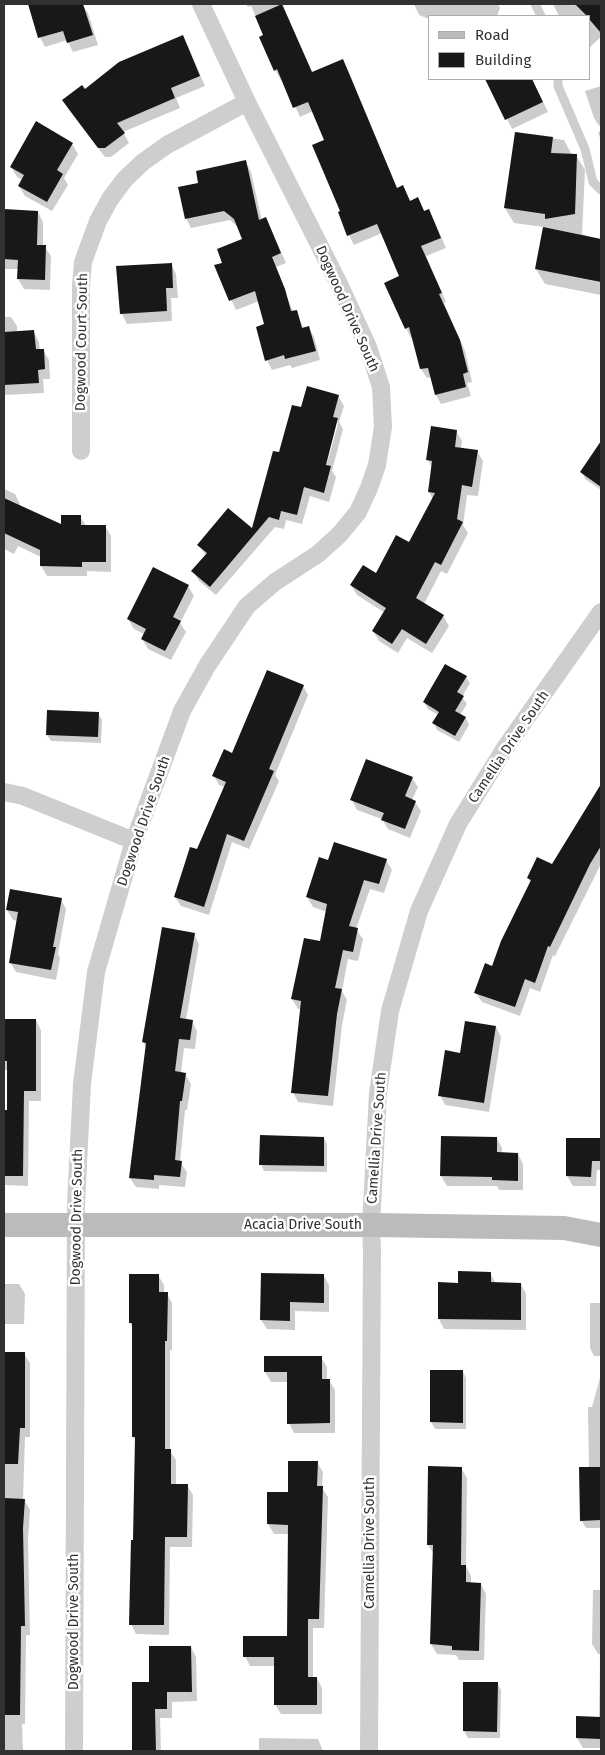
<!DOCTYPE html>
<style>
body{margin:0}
#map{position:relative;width:605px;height:1755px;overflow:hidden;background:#fff;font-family:"Fira Sans",sans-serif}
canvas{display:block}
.frame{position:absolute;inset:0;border:5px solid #313131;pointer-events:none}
.legend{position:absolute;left:428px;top:15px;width:162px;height:65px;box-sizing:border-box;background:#fff;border:1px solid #adadad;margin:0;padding:6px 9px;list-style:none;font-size:15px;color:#313131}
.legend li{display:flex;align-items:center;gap:10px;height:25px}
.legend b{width:25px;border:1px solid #adadad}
</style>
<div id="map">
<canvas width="605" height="1755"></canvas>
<div class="frame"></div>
<ul class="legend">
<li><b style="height:6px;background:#bbb"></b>Road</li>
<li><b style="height:14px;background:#181818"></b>Building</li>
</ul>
</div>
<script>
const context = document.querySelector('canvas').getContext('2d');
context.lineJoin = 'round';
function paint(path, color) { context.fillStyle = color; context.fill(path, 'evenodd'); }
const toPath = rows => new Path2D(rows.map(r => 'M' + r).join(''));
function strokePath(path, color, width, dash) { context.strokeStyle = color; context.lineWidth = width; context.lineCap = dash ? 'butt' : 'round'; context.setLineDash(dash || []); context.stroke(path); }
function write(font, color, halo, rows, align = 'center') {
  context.font = font + ' "Fira Sans",sans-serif'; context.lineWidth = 5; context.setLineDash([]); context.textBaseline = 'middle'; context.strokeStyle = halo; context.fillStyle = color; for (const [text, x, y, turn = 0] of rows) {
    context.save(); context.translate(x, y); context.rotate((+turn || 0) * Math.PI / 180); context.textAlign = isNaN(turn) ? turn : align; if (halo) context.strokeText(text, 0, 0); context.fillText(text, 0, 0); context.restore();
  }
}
const shadow = toPath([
 [29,4,73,4,74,6,82,4,88,13,98,45,73,52,67,40,45,47,40,37],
 [246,4,282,4,312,73,342,61,348,70,397,189,403,187,411,202,418,199,425,212,429,210,434,220,446,248,426,256,446,302,444,303,465,351,472,382,467,383,471,396,441,404,436,395,431,377,427,378,421,369,413,337,411,338,406,328,400,277,382,233,354,245,349,235,341,212,326,141,313,111,300,117,283,79,281,80,275,70,261,37,265,35,251,6,248,7],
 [414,4,498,4,500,8,497,16,429,16,429,19,419,15],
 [553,4,570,4,571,6,573,4,601,4,601,37,589,48,589,16,559,16],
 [188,46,205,86,176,98,180,108,123,132,129,143,111,157,105,157,69,110,63,100],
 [487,79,532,79,548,112,512,129],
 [601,86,601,124,599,126,594,118,585,91],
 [601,131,601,141,598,132],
 [516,133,564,140,572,155,576,155,585,170,582,234,601,240,601,295,545,284,536,269,544,227,514,223,505,208],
 [72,144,78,154,64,178,68,185,52,211,25,196,19,186,23,180,17,177,11,167],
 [246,162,251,172,262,221,266,219,271,229,286,263,276,267,293,312,296,311,304,329,308,327,314,337,320,360,292,368,290,365,272,370,267,360,266,325,259,301,236,310,216,266,224,263,243,240,238,227,230,220,191,228,186,218,200,184],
 [4,211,38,212,43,222,43,246,45,247,51,256,50,290,24,289,18,279,19,269,4,269],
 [171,264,176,274,178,298,171,298,172,321,127,324,122,314],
 [4,317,11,317,17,326,17,333,34,332,39,342,40,351,43,350,49,360,50,379,43,379,44,393,4,395],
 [338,396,344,406,339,422,343,429,332,471,336,477,329,502,310,496,302,524,286,520,284,529,275,527,216,595,199,581,193,571,206,556,199,545,253,531,280,454,302,409],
 [337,418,338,424,325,471,323,470],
 [456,431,462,441,461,449,477,451,483,461,478,496,467,495,463,525,468,533,447,574,441,571,424,604,443,616,449,626,432,653,407,638,398,653,379,641,373,631,385,613,357,595,351,585,377,575,410,543,433,499,429,492,433,469,428,460],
 [601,443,601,490,585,479,582,472],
 [4,489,15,494,20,504,19,506,62,526,80,516,86,526,105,526,111,536,111,572,87,571,87,576,47,576,41,566,41,557,18,546,14,554,4,549],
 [188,586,194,596,180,623,186,632,171,660,148,649,142,639,144,634,134,629,128,619],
 [466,677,470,683,462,697,467,704,460,715,466,718,469,725,459,742,437,730,434,723,438,715,428,709,424,702],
 [303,686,308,695,275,775,279,781,249,849,232,842,209,915,181,906,175,897,225,787,219,785,214,776,233,754],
 [98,713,102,720,101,743,51,741,47,735],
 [412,778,418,787,412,800,415,802,421,811,410,838,388,829,382,819,357,810,352,800],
 [596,794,601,797,601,864,555,956,553,955,540,992,530,988,520,1016,482,1002,476,993,493,967,531,883,528,878,552,866],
 [386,860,392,870,384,893,370,889,356,929,363,939,358,961,348,959,342,991,347,1000,342,1025,333,1106,298,1102,293,1092,301,1009,298,1009,292,999,321,942,327,912,313,907,307,897,329,862],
 [61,900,66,909,58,954,60,958,56,980,16,972,10,962,18,921,13,920,7,910],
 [194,934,199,944,186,1020,192,1021,197,1031,195,1049,184,1048,181,1073,185,1074,191,1084,187,1110,185,1110,180,1162,187,1172,185,1187,159,1185,159,1189,136,1187,130,1178,146,1047,143,1042],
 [4,1020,36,1020,41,1030,41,1101,29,1101,28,1186,4,1185,4,1111,8,1111,8,1070,4,1070],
 [496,1027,501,1037,489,1112,445,1105,440,1095,461,1054],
 [324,1138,327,1144,327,1172,264,1171,261,1164],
 [497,1138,502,1148,502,1154,518,1154,523,1164,523,1190,499,1190,497,1186,447,1186,441,1176],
 [568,1139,601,1139,601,1170,597,1170,596,1186,573,1186,567,1176],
 [490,1273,496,1284,521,1284,526,1294,526,1330,444,1329,439,1319,439,1284,459,1284],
 [131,1275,158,1275,164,1285,164,1294,167,1294,172,1303,172,1350,170,1350,170,1451,176,1460,176,1485,187,1485,193,1495,192,1547,170,1547,169,1635,136,1634,131,1624,135,1541,136,1441,133,1437,133,1328,130,1323],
 [324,1276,329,1285,329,1312,295,1311,295,1330,267,1329,261,1320],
 [4,1284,19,1284,25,1294,24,1324,4,1324],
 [590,1303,601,1303,601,1356,594,1356,590,1348],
 [4,1354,24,1354,30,1363,30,1437,25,1437,23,1500,25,1501,30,1510,28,1539,30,1635,26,1635,25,1724,22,1724,23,1751,4,1751],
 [321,1357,327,1367,327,1380,329,1380,335,1390,335,1433,294,1433,289,1423,289,1382,271,1382,265,1372],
 [463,1372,466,1378,466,1429,435,1429,431,1422],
 [601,1374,601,1528,586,1528,581,1520,589,1468,588,1407,592,1407],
 [317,1462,323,1472,322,1488,328,1497,324,1628,313,1628,313,1678,317,1678,322,1688,322,1714,281,1714,275,1704,275,1666,250,1666,245,1656,288,1637,289,1534,274,1534,268,1524,289,1494],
 [461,1468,467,1478,466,1566,471,1576,471,1583,481,1584,486,1594,484,1660,459,1660,456,1655,437,1654,431,1644,434,1554,428,1545],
 [593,1590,601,1590,601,1748,583,1748,577,1738,599,1718,600,1654,598,1654,592,1644],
 [191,1647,196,1657,197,1701,172,1702,172,1718,160,1718,161,1751,132,1751,134,1684,150,1684],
 [497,1683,501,1690,500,1738,468,1738,464,1731],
 [259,1738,318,1739,323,1751,259,1751]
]);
const building = toPath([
 [28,4,83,4,93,35,67,43,63,31,38,38],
 [282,4,312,72,343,59,397,188,403,185,410,201,418,197,424,211,429,209,441,238,421,246,442,293,439,294,460,340,468,372,463,374,466,387,435,395,428,368,420,369,409,327,405,329,384,283,399,276,377,224,347,236,338,212,340,211,312,145,324,140,308,102,293,108,277,69,274,71,259,37,263,35,255,16],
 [575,4,601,4,601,33,589,19,589,16,587,16],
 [183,35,200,76,171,88,175,98,117,123,125,133,105,148,98,148,62,100,82,85,85,89,119,62],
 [485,79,532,79,543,102,505,120],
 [36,121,73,143,57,170,63,174,47,202,18,186,24,175,10,167],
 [515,132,553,137,551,153,577,154,575,214,545,219,545,214,504,208],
 [246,160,259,220,266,217,281,253,272,257,285,289,291,311,297,310,302,328,309,326,316,351,285,359,284,355,265,361,256,327,264,324,255,291,229,301,214,265,222,263,217,249,242,239,234,219,224,211,185,219,178,187,198,183,196,171],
 [4,209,38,211,37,245,46,245,45,280,17,279,18,260,4,259],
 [543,227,601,239,601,282,535,269],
 [172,263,173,288,166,288,167,311,120,314,116,266],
 [34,330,36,349,44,349,45,369,38,370,39,383,4,385,4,332],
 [307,386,339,395,333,417,338,418,326,465,331,466,324,493,304,487,297,515,281,511,279,520,269,517,210,587,191,571,207,553,197,545,228,508,252,528,273,451,279,452,292,405,301,407],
 [431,426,457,430,455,447,478,450,472,487,462,485,457,519,463,522,441,565,435,562,416,598,444,615,426,644,402,629,392,644,372,631,386,608,350,585,363,565,376,573,396,535,409,542,435,493,428,492,432,461,426,460],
 [601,441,601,487,580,472],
 [4,498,61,524,61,515,81,515,81,525,106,525,106,562,82,562,82,567,40,566,40,550,4,533],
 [153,567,189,585,173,617,181,621,165,651,141,639,146,629,127,619],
 [445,664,467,676,457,692,464,696,455,711,466,717,455,736,432,723,439,712,423,702],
 [267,670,304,685,269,769,274,771,244,841,227,834,204,907,174,897,190,847,197,849,226,782,212,776,224,749,232,753],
 [47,710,99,712,98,737,46,735],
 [366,759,413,777,405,796,416,801,405,829,381,820,384,813,350,800],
 [601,784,601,846,590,864,550,947,548,946,535,983,525,979,515,1007,474,993,485,963,492,966,501,941,531,880,527,878,537,857,552,864],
 [334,842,387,859,379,884,364,880,349,926,358,928,353,952,343,950,335,988,342,989,337,1014,328,1096,291,1093,301,1001,291,999,304,938,320,941,327,904,306,897,319,857,328,860],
 [10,889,62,898,53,947,56,947,51,970,9,963,18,912,6,910],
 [162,927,195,933,180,1018,193,1020,190,1040,179,1039,175,1071,186,1073,182,1101,180,1101,175,1160,182,1161,180,1177,154,1175,154,1180,129,1178,146,1043,142,1042],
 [4,1019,36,1019,36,1091,24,1091,23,1176,4,1176,4,1110,7,1110,7,1061,4,1061],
 [465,1021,496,1026,484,1103,438,1096,445,1050,460,1053],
 [260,1135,324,1137,324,1166,259,1165],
 [441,1136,497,1137,497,1152,518,1153,518,1181,492,1180,492,1177,440,1176],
 [566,1138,601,1138,601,1161,592,1161,591,1177,566,1176],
 [458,1271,491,1272,491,1282,521,1283,521,1320,438,1319,438,1282,458,1283],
 [261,1273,324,1274,324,1303,290,1302,290,1321,260,1320],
 [129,1274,159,1274,159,1292,168,1292,167,1341,165,1341,165,1449,171,1449,171,1484,188,1484,187,1537,165,1537,164,1625,129,1625,131,1540,133,1540,135,1437,132,1437,132,1323,129,1323],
 [4,1352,25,1352,25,1428,20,1428,18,1464,4,1464],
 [264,1356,322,1356,322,1379,330,1379,330,1423,287,1424,287,1372,264,1372],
 [430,1370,463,1370,463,1423,430,1422],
 [288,1461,318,1461,317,1486,323,1486,319,1619,308,1619,308,1677,317,1677,317,1705,274,1705,274,1657,243,1657,243,1636,287,1636,288,1525,267,1524,267,1492,288,1492],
 [428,1466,462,1467,461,1565,466,1565,466,1582,481,1583,479,1651,452,1650,452,1646,430,1644,433,1545,427,1545],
 [579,1467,601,1467,601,1520,580,1521],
 [4,1498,25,1499,23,1528,25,1626,21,1626,20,1715,4,1715],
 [149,1646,191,1646,192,1692,167,1692,167,1709,155,1709,156,1751,132,1751,132,1682,149,1682],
 [463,1682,498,1682,497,1732,463,1731],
 [576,1716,601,1717,601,1739,576,1738]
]);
const lane = toPath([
 [535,4,541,16],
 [558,79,558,86,585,149,593,182,601,190]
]);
const street = toPath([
 [81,451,81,286,83,262,98,221,110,199,125,179,143,162,167,145,247,102],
 [4,792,23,796,134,841],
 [74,1751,76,1204,82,1084,96,972,134,841,182,711,207,666,247,606,275,582,318,554,340,534,358,512,369,488,377,465,383,427,381,387,368,347,339,284,247,102,201,4],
 [369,1751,372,1251,371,1225,378,1093,390,1011,419,911,458,824,505,748,601,612]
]);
const secondary = toPath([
 [4,1225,371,1225,564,1228,601,1235]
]);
const streetNames = [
 ["Dogwood Drive South",347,309,66],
 ["Dogwood Court South",82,342,-89],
 ["Camellia Drive South",509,747,-56],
 ["Dogwood Drive South",144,821,-71],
 ["Camellia Drive South",377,1138,-86],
 ["Dogwood Drive South",77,1217,-89],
 ["Acacia Drive South",303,1225],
 ["Camellia Drive South",370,1543,-90],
 ["Dogwood Drive South",74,1622,-90]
];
paint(shadow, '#0003');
paint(building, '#181818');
strokePath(lane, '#cecece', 9);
strokePath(street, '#cecece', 18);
strokePath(secondary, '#bbb', 24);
write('14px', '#313131', '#fff', streetNames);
</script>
